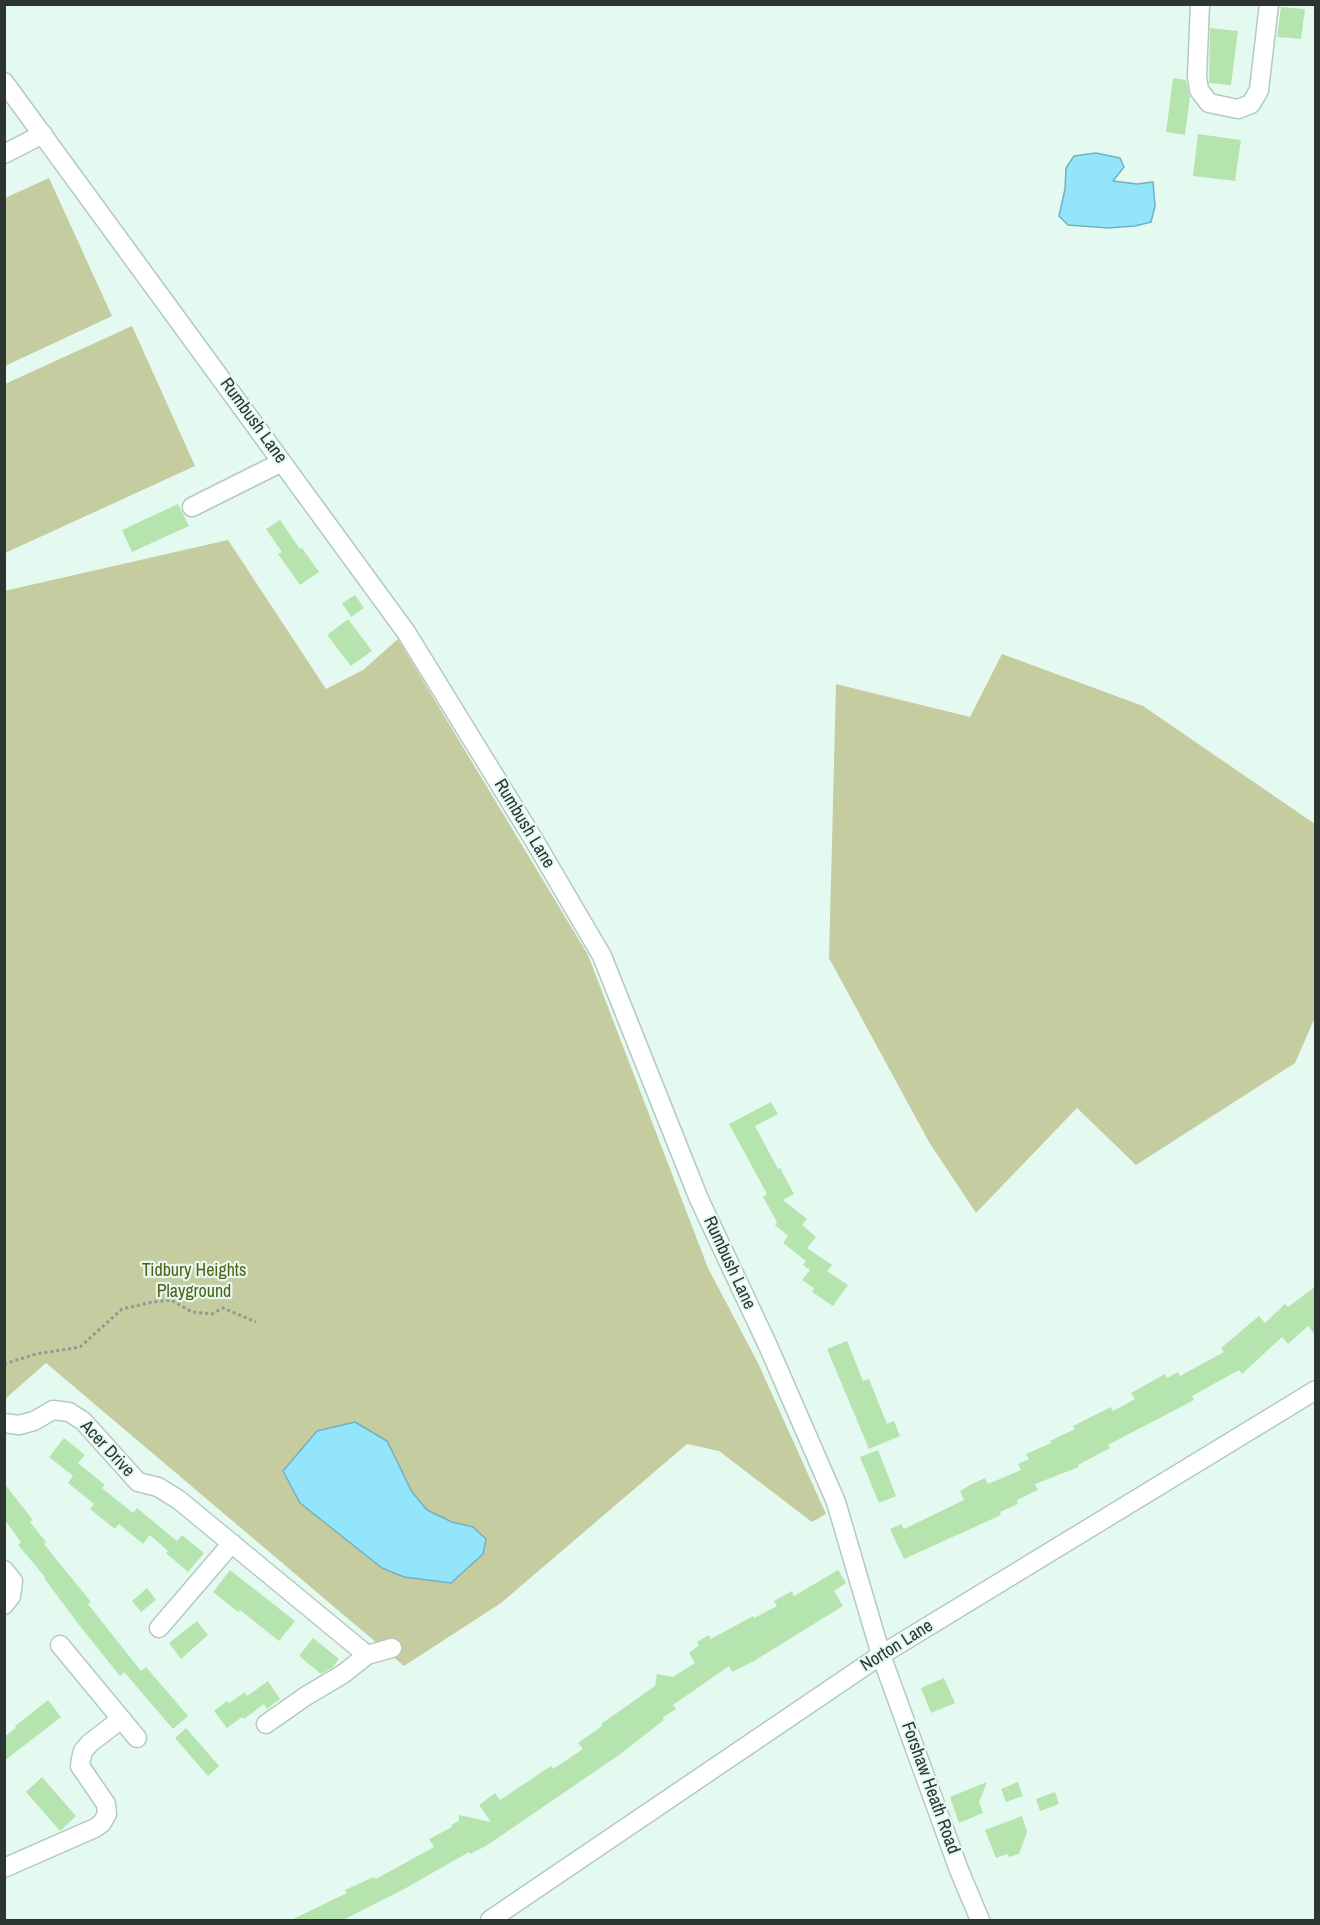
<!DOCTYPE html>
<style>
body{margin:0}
#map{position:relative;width:1320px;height:1925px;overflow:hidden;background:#e4faf0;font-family:"Archivo Narrow",sans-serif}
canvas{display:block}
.frame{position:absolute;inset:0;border:6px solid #2c3531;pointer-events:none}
</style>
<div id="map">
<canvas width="1320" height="1925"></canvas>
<div class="frame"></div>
</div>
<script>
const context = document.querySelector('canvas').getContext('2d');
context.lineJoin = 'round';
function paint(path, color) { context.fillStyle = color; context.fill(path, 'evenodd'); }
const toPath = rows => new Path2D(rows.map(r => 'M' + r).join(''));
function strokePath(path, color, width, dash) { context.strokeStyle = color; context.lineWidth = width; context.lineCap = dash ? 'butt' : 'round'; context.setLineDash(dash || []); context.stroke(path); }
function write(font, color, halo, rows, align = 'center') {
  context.font = font + ' "Archivo Narrow",sans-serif'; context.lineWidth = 4.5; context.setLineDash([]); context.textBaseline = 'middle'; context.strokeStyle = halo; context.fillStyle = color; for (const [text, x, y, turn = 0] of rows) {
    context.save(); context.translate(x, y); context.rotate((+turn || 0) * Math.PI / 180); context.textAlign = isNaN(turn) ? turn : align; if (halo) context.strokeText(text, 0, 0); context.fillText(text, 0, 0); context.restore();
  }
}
const green = toPath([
 [49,178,112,316,5,366,5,198],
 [132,326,195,466,5,553,5,384],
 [228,540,326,689,363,670,398,639,588,955,708,1268,758,1363,826,1514,812,1522,719,1451,687,1444,501,1603,404,1666,46,1363,5,1399,4,591],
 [1002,654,1143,706,1315,824,1316,1015,1295,1063,1136,1165,1077,1108,976,1213,929,1142,829,958,836,684,970,717]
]);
const water = toPath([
 [1096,153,1120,158,1124,167,1113,181,1137,184,1153,182,1155,206,1151,222,1135,226,1108,228,1068,225,1059,216,1065,189,1066,168,1074,156,1096,153],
 [355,1422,387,1441,412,1492,427,1510,452,1522,473,1527,486,1539,483,1554,451,1583,404,1577,382,1568,300,1503,283,1471,317,1431,355,1422]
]);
const building = toPath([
 [1281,7,1305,9,1301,39,1277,37],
 [1210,28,1238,31,1231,85,1209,83],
 [1173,78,1186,80,1190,97,1185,135,1166,132],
 [1198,134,1241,140,1235,181,1193,176],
 [178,504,189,526,132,552,122,530],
 [280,520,300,549,302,548,319,572,300,585,278,554,282,552,266,529],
 [355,595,364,608,351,617,342,603],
 [348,619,372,651,351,666,327,635],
 [771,1102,778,1114,755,1126,778,1169,780,1168,794,1194,783,1200,807,1219,802,1225,816,1237,807,1248,832,1265,827,1271,848,1285,833,1306,812,1292,814,1288,802,1280,810,1270,803,1265,806,1261,783,1243,788,1236,775,1225,777,1222,763,1197,767,1194,729,1124],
 [1316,1286,1316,1336,1308,1326,1288,1344,1282,1337,1242,1374,1239,1370,1192,1396,1194,1400,1108,1445,1110,1448,1078,1465,1079,1467,1035,1484,1038,1490,1017,1500,1018,1504,1000,1512,1001,1515,904,1559,890,1529,901,1524,904,1529,964,1500,960,1491,972,1484,985,1478,988,1484,1021,1470,1018,1464,1029,1459,1026,1454,1051,1443,1050,1441,1075,1429,1073,1426,1111,1407,1113,1411,1135,1399,1131,1393,1165,1374,1167,1378,1178,1372,1180,1376,1224,1352,1221,1348,1259,1316,1265,1323,1285,1304,1288,1307],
 [847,1341,863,1381,869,1379,887,1424,894,1421,900,1436,869,1449,827,1349],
 [64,1438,85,1455,78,1463,105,1485,102,1488,133,1513,137,1508,177,1541,182,1535,204,1553,188,1572,166,1553,168,1551,150,1535,143,1544,119,1524,115,1529,90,1509,94,1504,68,1483,73,1476,49,1457],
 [878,1450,896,1496,879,1503,860,1457],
 [4,1483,33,1520,30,1522,46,1542,44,1544,91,1602,88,1604,141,1671,146,1667,188,1716,173,1729,124,1672,120,1676,79,1625,44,1578,45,1577,18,1545,21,1542,4,1519],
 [230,1570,295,1621,279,1641,240,1610,238,1612,213,1592],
 [838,1570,846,1583,834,1591,843,1606,754,1661,732,1672,729,1666,673,1705,676,1709,662,1718,664,1720,619,1755,486,1846,470,1854,469,1852,406,1888,343,1920,291,1920,347,1893,345,1890,374,1877,376,1879,434,1847,429,1839,452,1827,451,1825,459,1821,459,1815,491,1822,479,1805,495,1793,500,1800,551,1766,553,1769,583,1749,578,1743,602,1726,601,1724,655,1686,657,1674,673,1677,695,1663,689,1653,699,1645,697,1642,709,1635,711,1639,753,1616,754,1618,777,1606,774,1601,792,1591,794,1596],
 [147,1588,156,1600,141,1612,132,1601],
 [197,1621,208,1635,181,1659,169,1643],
 [313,1638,339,1659,333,1667,321,1674,299,1656],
 [944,1678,955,1703,931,1713,921,1688],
 [268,1681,280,1699,267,1709,264,1704,244,1719,242,1717,227,1728,214,1711,227,1701,229,1703,245,1692,247,1696],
 [48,1700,61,1717,4,1761,4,1737,16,1728,15,1726],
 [186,1728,219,1766,208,1776,175,1738],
 [42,1777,76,1816,60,1831,26,1792],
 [987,1782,979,1802,983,1813,959,1823,950,1797],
 [1018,1782,1023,1796,1006,1802,1001,1789],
 [1055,1792,1059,1804,1040,1811,1036,1799],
 [1022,1816,1027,1832,1019,1854,1009,1857,1007,1854,996,1858,985,1830]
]);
const path = toPath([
 [4,1364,36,1354,80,1347,122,1309,153,1302,171,1300,192,1312,212,1314,223,1308,256,1322]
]);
const minor = toPath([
 [1200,4,1197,76,1199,90,1209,103,1238,109,1251,104,1259,90,1269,4],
 [4,82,406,632,534,840,602,956,699,1199,769,1348,836,1502,881,1655,959,1870,980,1920],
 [4,154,43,134],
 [192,507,282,462],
 [4,1423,19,1425,34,1421,53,1410,69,1412,83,1421,138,1482,158,1487,179,1500,367,1655],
 [4,1570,13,1581,11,1596,4,1605],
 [159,1628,232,1543],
 [60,1645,137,1738],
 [266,1724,306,1696,343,1674,367,1655,392,1648],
 [4,1868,95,1828,102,1823,107,1814,106,1804,80,1766,81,1759,83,1751,90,1743,120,1720],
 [490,1920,881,1655,1316,1390]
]);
const streetNames = [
 ["Rumbush Lane",253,421,54],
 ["Rumbush Lane",524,824,59],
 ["Rumbush Lane",729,1263,65],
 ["Acer Drive",107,1449,47],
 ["Norton Lane",897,1646,-32],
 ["Forshaw Heath Road",930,1788,70]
];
const parkNames = [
 ["Tidbury Heights",194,1271],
 ["Playground",194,1292]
];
paint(green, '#c4cca0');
paint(water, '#93e5fc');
strokePath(water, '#74b0bf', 1.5);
paint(building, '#b6e4af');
strokePath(minor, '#b4cac0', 21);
strokePath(path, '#8c9b94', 3, [3, 3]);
strokePath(minor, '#fff', 18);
write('18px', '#2c3531', '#e4faf0', streetNames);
write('18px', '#555d16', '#e4faf0', parkNames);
</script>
